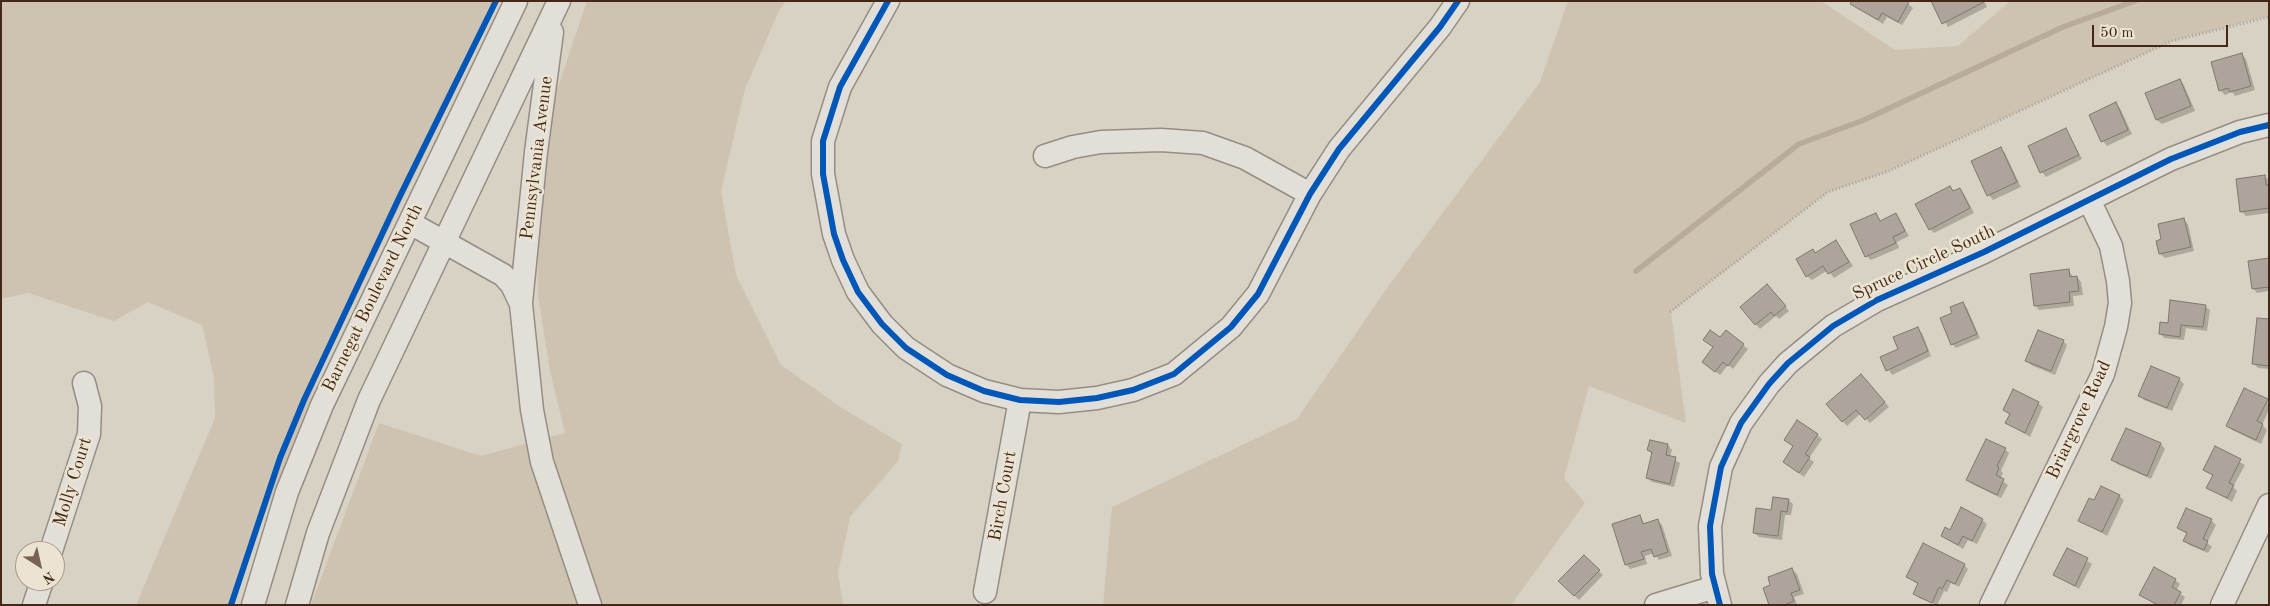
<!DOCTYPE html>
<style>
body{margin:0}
#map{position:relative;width:2270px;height:606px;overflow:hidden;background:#d8d2c4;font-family:"Old Standard TT",serif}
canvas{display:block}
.frame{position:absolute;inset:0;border:2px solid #452717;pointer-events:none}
.north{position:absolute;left:15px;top:541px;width:50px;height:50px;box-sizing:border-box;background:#ebe4d3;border:1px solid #a99888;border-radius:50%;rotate:145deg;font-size:14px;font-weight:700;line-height:20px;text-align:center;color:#452717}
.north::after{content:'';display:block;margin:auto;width:18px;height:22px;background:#786354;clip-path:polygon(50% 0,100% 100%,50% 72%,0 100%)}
.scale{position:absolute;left:2092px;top:25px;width:136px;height:22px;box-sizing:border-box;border:2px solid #452717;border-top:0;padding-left:6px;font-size:15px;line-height:18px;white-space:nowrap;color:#452717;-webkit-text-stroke:4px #ebe4d3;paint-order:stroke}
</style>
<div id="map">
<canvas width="2270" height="606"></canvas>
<div class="frame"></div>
<div class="north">N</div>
<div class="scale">50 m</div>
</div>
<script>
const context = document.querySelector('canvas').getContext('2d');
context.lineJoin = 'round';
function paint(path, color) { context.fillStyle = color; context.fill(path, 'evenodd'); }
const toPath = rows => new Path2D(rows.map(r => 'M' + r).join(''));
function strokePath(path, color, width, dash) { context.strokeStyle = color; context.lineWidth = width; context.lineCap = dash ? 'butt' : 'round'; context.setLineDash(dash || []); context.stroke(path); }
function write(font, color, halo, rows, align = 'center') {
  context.font = font + ' "Old Standard TT",serif'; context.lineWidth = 5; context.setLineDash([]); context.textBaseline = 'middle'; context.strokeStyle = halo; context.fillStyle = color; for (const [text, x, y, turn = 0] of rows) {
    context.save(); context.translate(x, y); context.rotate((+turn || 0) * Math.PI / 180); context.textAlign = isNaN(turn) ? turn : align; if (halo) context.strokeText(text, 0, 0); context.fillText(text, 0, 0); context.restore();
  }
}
const green = toPath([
 [1,1,498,1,321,371,230,605,136,605,215,418,214,377,202,325,148,302,114,321,28,293,1,299],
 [587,1,786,1,778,13,745,89,721,191,736,275,781,365,842,408,902,444,898,461,850,517,838,573,843,605,311,605,379,423,481,456,565,433,550,371,538,295,536,152],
 [1568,1,1821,1,1895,50,1958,46,2010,1,2269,1,2269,16,2172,41,1889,171,1828,192,1671,312,1686,423,1589,386,1564,478,1585,503,1511,605,1103,605,1112,507,1297,419,1387,288,1540,82]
]);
const shadow = toPath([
 [1905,1,1913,8,1902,25,1887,17,1883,24,1852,4],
 [1932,1,1984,1,1987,7,1948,27],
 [2242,55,2246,59,2255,90,2235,96,2232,92,2225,95,2220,90],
 [2180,80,2184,85,2195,111,2162,124,2157,120,2147,94],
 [2116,104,2120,108,2132,134,2107,146,2103,141,2091,116],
 [2066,129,2082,159,2046,177,2042,172],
 [2000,149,2005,153,2021,187,1993,200,1989,195],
 [2264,176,2269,180,2269,213,2246,216,2242,212],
 [1950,187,1955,192,1959,190,1964,194,1974,213,1934,233,1930,229],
 [1875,214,1881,222,1896,214,1909,236,1897,242,1899,248,1871,260,1866,256],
 [2183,219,2188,224,2194,251,2165,258,2160,254,2157,242,2163,240],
 [1836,241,1853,266,1834,278,1828,270,1812,280,1807,276,1812,250,1816,254],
 [2269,259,2269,291,2257,293,2253,288],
 [2069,271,2074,278,2077,277,2081,282,2083,295,2073,296,2074,306,2039,310,2035,305],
 [1772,290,1789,311,1779,319,1776,316,1760,329,1742,307],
 [1963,303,1967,308,1980,338,1956,348,1952,344],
 [2205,306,2210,310,2207,331,2186,328,2184,340,2164,338,2160,333,2169,324],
 [2269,321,2269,369,2258,368,2254,364],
 [1917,329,1922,333,1931,356,1892,375,1882,358,1900,350],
 [1726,332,1748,349,1733,369,1728,365,1720,375,1708,366],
 [2063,341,2067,345,2055,375,2031,365,2027,361],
 [2179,379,2184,384,2172,411,2144,400,2140,395],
 [1865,380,1889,407,1870,423,1861,413,1847,426,1828,404],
 [2267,400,2269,410,2262,425,2267,430,2261,444,2232,430,2228,426],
 [2038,403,2043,407,2030,437,2007,423,2011,415,2004,410],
 [2127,429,2161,444,2165,449,2151,479,2117,464,2113,460],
 [1817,435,1822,439,1809,458,1814,462,1804,477,1784,462,1794,447,1786,440],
 [1650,441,1668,445,1672,450,1670,457,1680,463,1674,487,1652,482,1647,478,1653,455,1648,450],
 [2216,448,2245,465,2233,487,2237,491,2232,502,2208,488,2214,476,2205,469],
 [2005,449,2009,453,2001,471,2003,473,2000,479,2008,485,2001,498,1972,484,1967,480],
 [2119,496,2124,500,2107,536,2080,520,2095,502],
 [1788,500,1793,504,1791,515,1785,515,1782,540,1759,537,1754,533,1772,511],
 [1640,516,1645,525,1658,521,1662,525,1672,556,1659,560,1654,553,1645,556,1647,564,1630,569,1626,564],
 [1982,520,1987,524,1977,544,1968,540,1963,549,1942,536],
 [2211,520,2216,525,2207,543,2212,547,2208,553,2189,545,2185,541,2188,534,2178,528],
 [2068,549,2092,564,2079,589,2055,575],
 [1584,557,1603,575,1579,600,1560,581],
 [1964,565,1968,569,1959,587,1951,583,1947,592,1944,591,1937,605,1919,598,1915,593,1919,585,1907,577],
 [1792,570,1797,574,1804,594,1794,597,1797,605,1770,605,1772,586],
 [2175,580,2180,584,2176,591,2185,597,2181,605,2156,605,2141,595]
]);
const stream = toPath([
 [1636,271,1799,144,1864,120,2063,27,2135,1]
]);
const building = toPath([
 [1852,1,1907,1,1909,2,1898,22,1882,13,1878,20,1850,4,1852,1],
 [1931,1,1983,1,1984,2,1942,24,1931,1],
 [2242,53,2251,86,2230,92,2228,88,2219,91,2211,62,2242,53],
 [2180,79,2191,106,2156,120,2145,93,2180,79],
 [2116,102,2128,130,2101,142,2089,115,2116,102],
 [2066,128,2079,155,2040,173,2028,146,2066,128],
 [2001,147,2017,182,1987,196,1971,161,2001,147],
 [2265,175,2266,185,2269,185,2269,208,2240,212,2236,179,2265,175],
 [1950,186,1953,191,1960,188,1970,208,1929,230,1915,204,1950,186],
 [1876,213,1880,221,1896,213,1905,231,1893,237,1896,243,1865,257,1850,224,1876,213],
 [2184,218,2191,247,2159,254,2156,241,2161,239,2158,224,2184,218],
 [1836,240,1849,262,1828,274,1823,266,1806,277,1796,259,1813,249,1815,253,1836,240],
 [2269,258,2269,287,2252,289,2248,261,2269,258],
 [2069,269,2070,277,2077,276,2079,291,2069,292,2070,302,2034,306,2030,274,2069,269],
 [1767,284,1786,306,1774,316,1771,312,1755,325,1740,307,1767,284],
 [2170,300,2206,305,2203,327,2181,325,2180,337,2159,334,2160,322,2168,323,2170,300],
 [1963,302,1977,334,1951,345,1940,318,1952,313,1950,307,1963,302],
 [2257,318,2269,319,2269,366,2252,364,2257,318],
 [1918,327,1928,351,1886,371,1880,357,1898,349,1893,337,1918,327],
 [1710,330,1720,337,1726,330,1744,344,1728,366,1723,362,1715,372,1702,362,1713,347,1703,340,1710,330],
 [2038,330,2064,340,2051,371,2025,361,2038,330],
 [2151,366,2180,378,2167,408,2138,396,2151,366],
 [1861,374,1885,402,1865,420,1856,410,1842,422,1826,404,1861,374],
 [2244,388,2268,399,2257,421,2263,424,2256,440,2226,426,2244,388],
 [2013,389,2039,402,2025,433,2005,423,2010,414,2003,410,2013,389],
 [1797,420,1818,434,1805,454,1810,457,1799,473,1783,462,1793,446,1784,440,1797,420],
 [2126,428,2161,443,2147,476,2111,460,2126,428],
 [1986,439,2006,448,1997,466,1999,468,1996,475,2004,479,1997,495,1966,480,1986,439],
 [1650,440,1668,444,1666,455,1676,457,1670,484,1646,478,1652,452,1647,450,1650,440],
 [2215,446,2241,459,2229,483,2234,485,2227,498,2206,488,2213,475,2203,470,2215,446],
 [2101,486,2120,495,2102,532,2078,521,2089,498,2094,500,2101,486],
 [1773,497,1789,499,1787,512,1781,511,1778,536,1753,533,1756,508,1771,510,1773,497],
 [1961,507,1983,519,1972,541,1963,536,1958,545,1941,536,1945,527,1950,530,1961,507],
 [2186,508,2212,519,2203,539,2208,541,2204,550,2183,541,2187,533,2177,528,2186,508],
 [1640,515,1643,524,1658,519,1668,552,1654,557,1651,549,1641,552,1644,559,1625,565,1612,524,1640,515],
 [1923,543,1965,564,1955,584,1947,580,1942,589,1939,587,1932,603,1913,594,1918,583,1906,577,1923,543],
 [2067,548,2088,558,2075,586,2053,575,2067,548],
 [1584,555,1600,570,1574,596,1558,581,1584,555],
 [2154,567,2176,579,2172,587,2181,592,2174,605,2158,605,2139,595,2154,567],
 [1792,568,1800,590,1791,593,1794,601,1784,605,1769,605,1763,588,1770,585,1768,577,1792,568]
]);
const path = toPath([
 [1670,312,1828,192,1889,171,2172,41,2269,17]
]);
const minor = toPath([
 [888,1,840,87,823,141,823,174,834,234,843,260,858,292,882,324,906,348,947,375,984,391,1020,400,1059,402,1097,398,1133,390,1174,374,1231,327,1258,294,1310,194,1339,149,1440,27,1458,1],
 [1045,156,1073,147,1101,142,1161,140,1203,143,1245,158,1310,194],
 [410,223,503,275,512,285,521,304,532,410,542,462,590,605],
 [521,303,536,152,552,32],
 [51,551,89,434,90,406,84,383],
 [985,592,1020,400],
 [34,605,42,581],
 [253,605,287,492,322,405,516,1],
 [297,605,318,533,369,400,559,1],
 [1656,605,1715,587],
 [1720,605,1712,574,1710,526,1721,467,1741,423,1769,384,1788,363,1833,326,1877,300,1984,252,2171,159,2240,132,2269,125],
 [1991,605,2103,374,2116,327,2120,303,2118,281,2111,246,2089,200],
 [2222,605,2269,505]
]);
const cycleway = toPath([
 [888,1,840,87,823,141,823,174,834,234,843,260,858,292,882,324,906,348,947,375,984,391,1020,400,1059,402,1097,398,1133,390,1174,374,1231,327,1258,294,1310,194,1339,149,1440,27,1458,1],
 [231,605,280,458,304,400,399,198,496,1],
 [1720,605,1712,574,1710,526,1721,467,1741,423,1769,384,1788,363,1833,326,1877,300,1984,252,2171,159,2240,132,2269,125]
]);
const streetNames = [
 ["Pennsylvania Avenue",537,158,-83],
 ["Spruce Circle South",1924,263,-25],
 ["Barnegat Boulevard North",373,298,-64],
 ["Briargrove Road",2079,420,-65],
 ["Molly Court",73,482,-73],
 ["Birch Court",1003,496,-80]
];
paint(green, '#cec3b0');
paint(shadow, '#0003');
strokePath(stream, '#b8ab97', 5.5);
paint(building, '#ada59b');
strokePath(building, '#7f776d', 1);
strokePath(minor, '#958d83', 25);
strokePath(path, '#a7a19a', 3, [1, 2.5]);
strokePath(minor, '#e1dfd8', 22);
strokePath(cycleway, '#0057b8', 6);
write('18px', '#452717', '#ebe4d3', streetNames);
</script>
